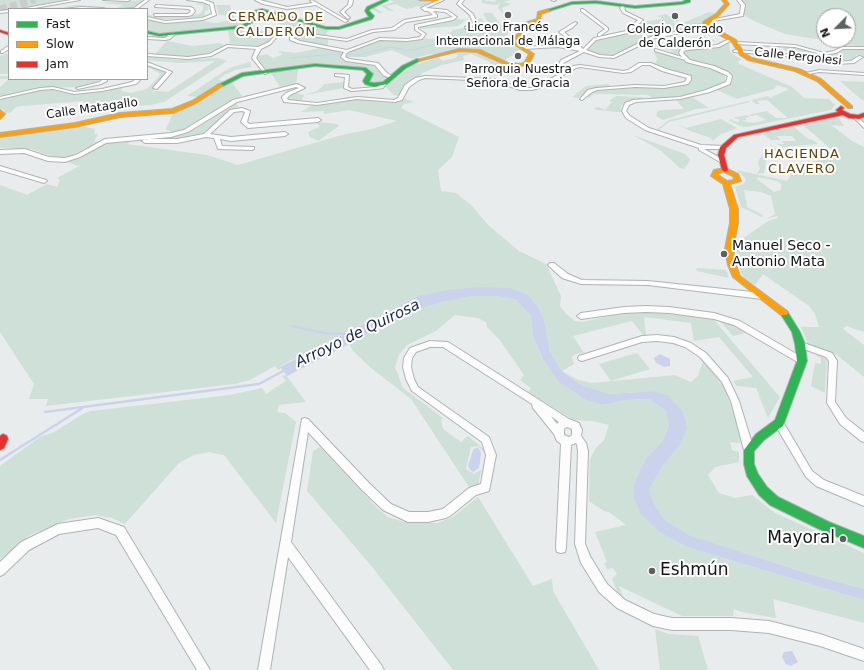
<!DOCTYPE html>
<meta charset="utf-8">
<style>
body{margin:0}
#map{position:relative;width:864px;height:670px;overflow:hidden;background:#e8ecec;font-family:"DejaVu Sans",sans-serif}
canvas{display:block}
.legend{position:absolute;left:8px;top:8px;width:140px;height:72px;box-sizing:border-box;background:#fff;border:1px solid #a0a1a1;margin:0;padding:5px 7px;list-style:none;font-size:12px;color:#121415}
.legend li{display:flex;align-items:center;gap:8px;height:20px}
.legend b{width:20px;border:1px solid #a0a1a1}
.north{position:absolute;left:816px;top:8px;width:40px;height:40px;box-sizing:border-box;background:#fff;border:1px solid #a0a1a1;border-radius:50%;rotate:246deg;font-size:11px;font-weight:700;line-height:16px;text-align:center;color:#121415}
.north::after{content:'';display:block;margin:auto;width:14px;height:18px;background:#5d6060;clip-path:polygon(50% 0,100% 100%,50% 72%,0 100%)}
</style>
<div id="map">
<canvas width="864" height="670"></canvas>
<ul class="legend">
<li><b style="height:5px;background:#30b455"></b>Fast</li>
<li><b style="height:5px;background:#ff9f0a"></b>Slow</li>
<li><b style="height:5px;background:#e5322d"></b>Jam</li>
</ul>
<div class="north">N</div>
</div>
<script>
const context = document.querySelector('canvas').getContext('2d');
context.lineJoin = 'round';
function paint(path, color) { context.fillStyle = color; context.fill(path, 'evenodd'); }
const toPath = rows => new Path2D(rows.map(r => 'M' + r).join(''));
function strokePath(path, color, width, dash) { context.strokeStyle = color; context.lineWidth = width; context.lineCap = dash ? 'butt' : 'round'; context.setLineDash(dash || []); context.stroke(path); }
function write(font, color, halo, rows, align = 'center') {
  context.font = font + ' "DejaVu Sans",sans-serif'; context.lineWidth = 4; context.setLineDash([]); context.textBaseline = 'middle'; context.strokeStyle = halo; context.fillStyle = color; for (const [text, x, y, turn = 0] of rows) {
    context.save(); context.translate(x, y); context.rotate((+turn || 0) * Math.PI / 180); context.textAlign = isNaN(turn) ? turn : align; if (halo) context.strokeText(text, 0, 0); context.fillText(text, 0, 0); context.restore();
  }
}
const green = toPath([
 [0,0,72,0,0,11],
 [145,0,134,7,127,8,115,9,75,6,49,9,76,5,117,8,123,5,100,3],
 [389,0,418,0,429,2,440,0,423,7,418,6,409,9,408,6,408,9,406,9,396,4,386,6,394,11,390,11,381,6,394,2,391,0,375,5,374,7,383,13,379,13,370,8,375,4],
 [482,0,496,2,495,0,511,0,503,2,511,4,502,8,504,15,498,8,500,2,497,5,486,4,481,2],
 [740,0,864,0,864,46,840,45,839,42,831,40,848,40,848,16,824,16,824,40,809,38,785,34,754,21,744,15],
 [201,1,207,4,209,10,205,11,205,15,201,17,161,19,147,17,147,15,161,17,200,14,203,10,203,5,195,4],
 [216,5,230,5,232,13,237,20,243,19,242,17,248,16,247,21,241,26,159,34,147,31,147,20,162,23,195,20,217,23,229,20,224,15,219,15],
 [263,12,330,30,326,33,329,36,333,37,280,33,272,35,270,41,260,46,227,43,230,42,228,30,244,28,268,32,281,30,286,27,274,21],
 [709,12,716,13,703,22,690,26,683,31,657,35,647,38,614,56,602,56,592,53,588,49,596,41,630,32,641,22,663,19,657,16,665,14,680,21,672,22,678,25],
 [483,13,492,13,502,27,510,27,509,33,501,40,521,49,504,61,488,52,470,49,457,49,436,55,430,54,412,59,392,50,365,57,345,57,349,51,374,41,410,41,423,38,442,40,447,33,450,33,453,30,475,26,477,23,476,19,479,19,482,18,485,24,477,27,479,29,490,27],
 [456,19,472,20,466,20,458,26,420,29,421,25],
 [707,31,714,33,703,36,720,43,699,37,679,41,685,46,708,46,682,49,678,52,678,55,669,53,673,51,661,48,676,41,679,41,700,36,696,34],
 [297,35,328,39,328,47,303,42,293,38,293,37],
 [167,41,192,46,220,43,224,45,206,55,188,57,154,55],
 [729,42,730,52,742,60,738,61,739,64,792,87,804,98,829,99,835,105,831,110,747,127,740,126,729,120,732,119,733,121,739,122,739,119,733,118,746,115,750,117,745,118,747,120,742,121,753,123,766,120,757,115,751,116,748,115,767,111,776,118,788,118,767,100,757,101,760,104,756,104,751,100,768,96,770,98,789,89,777,85,774,89,737,99,717,90,730,83,733,80,731,76,689,60,686,56,684,56,683,53,687,50,718,47],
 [783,47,795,47,814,53,818,60,798,56,798,51,784,50],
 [320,48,344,51,341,55,341,59,373,65,387,78,383,82,372,83,370,81,373,73,367,68,325,64,267,71,257,58,258,56,267,54,273,58,279,56,283,54,278,52,280,51,296,53],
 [845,49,864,49,864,56,856,55,856,58,852,60,831,61,820,54,834,54],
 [462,51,476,51,504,64,504,66,491,68,490,62,471,54,463,56,464,60,442,65,422,73,420,77,404,86,398,96,394,95,385,86,412,66,439,57,442,61,456,58,458,55,453,53],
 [656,51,690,63,720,72,724,75,726,80,720,84,700,92,672,98,652,98,648,95,594,94,589,98,587,97,591,93,604,89,638,87,658,88,685,84,691,80,691,77,687,74,664,69,655,64,657,59,654,52],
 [9,53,9,74,0,74,0,56],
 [147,57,179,60,218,58,227,61,164,102,151,105,117,107,82,114,84,101,22,106,16,107,10,113,5,113,4,110,0,109,0,100,35,91,52,90,69,94,122,88,121,91,131,93,147,89,160,75,159,73,147,67,147,64,167,72,152,89,155,90,151,93,156,91,168,92,215,61,179,63,147,60],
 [250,62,251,67,235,70,223,76,218,80,224,81,198,97,187,96,226,70,231,70,227,69,229,68],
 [296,68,298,70,296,84,280,87,271,73],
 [0,76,9,76,9,79,99,79,99,81,79,87,44,88,0,97,0,87,9,79,0,79],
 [231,81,242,96,221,106,208,116,185,130,173,133,166,129,174,112,194,105],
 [840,81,864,82,864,100,862,100],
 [344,82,344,88,304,95,301,102,290,100,287,98,296,93,304,95,317,91,325,84],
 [608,84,611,87,589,90,578,98,572,97,586,86],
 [616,96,641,97,645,98,626,102,621,106,621,112,597,110,594,108,599,107,605,110,612,102,609,101],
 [692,97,709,108,696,109,663,120,656,116,657,112,661,110,684,109,676,100],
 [402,98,414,102,404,104,401,108,459,137,452,157,438,170,441,191,456,193,472,206,488,225,519,251,546,264,561,296,560,306,566,314,575,321,583,322,614,315,651,312,673,314,714,320,780,397,768,418,756,388,737,386,733,381,753,377,719,337,694,341,691,323,644,317,646,335,644,336,632,321,573,336,584,353,575,354,572,357,574,364,562,371,550,352,544,319,538,307,528,295,418,296,280,366,281,368,278,370,275,366,250,380,235,384,46,406,48,399,29,399,34,384,0,332,0,185,27,195,47,184,57,187,60,180,57,178,83,164,78,166,68,162,68,161,82,157,100,144,108,142,131,141,127,144,207,155,238,165,342,135,372,129,397,121,349,110,324,114,324,111,301,112,312,105,356,99,389,103,400,100],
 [748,101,750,102,669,122,658,131,656,130,669,120],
 [235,102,239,107,229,111,204,133,169,140,171,136,197,128],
 [838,117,844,126,831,125,852,141,864,147,864,332,846,326,843,329,864,345,864,377,837,355,808,344,801,327,819,327,815,314,809,306,763,274,755,285,744,278,740,271,737,251,738,242,768,221,778,218,777,216,766,219,775,214,771,196,761,192,744,190,747,207,763,215,762,217,741,207,735,187,744,184,746,179,737,170,787,181,797,165,839,156,803,125],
 [757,177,777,181,781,184,781,190,774,192,757,179],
 [721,119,737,128,722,134,719,133,721,134,713,141,711,138,688,130,675,123,686,128],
 [318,122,337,124,339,126,318,141,310,137,308,132,319,127,320,126,316,123],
 [81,126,95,129,94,134,98,134,94,141,97,142,71,156,57,158,31,149,0,148,0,137,36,131,70,129],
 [794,127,808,139,813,140,818,144,783,147,777,144,784,144,782,141,796,141,792,136,777,136,780,140,771,140,763,134],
 [633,135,685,154,690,159,690,161,684,169,680,168,660,150],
 [772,146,778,150,771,154,766,161,764,173,757,174,760,169,758,162,760,158],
 [696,268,726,270,729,278,697,271],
 [473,296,497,296,516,300,531,316,533,337,544,361,560,382,586,400,605,405,626,400,649,399,666,411,669,427,662,442,646,458,634,483,634,498,690,548,864,600,864,623,773,599,776,618,742,612,734,609,733,616,682,616,619,586,624,599,618,594,612,579,617,574,613,568,607,569,604,563,607,562,595,532,626,525,609,512,604,511,589,501,590,459,596,448,604,440,609,425,592,421,574,420,528,392,531,388,520,380,524,375,499,339,487,327,486,322,478,318,455,315,436,331,407,345,399,355,395,367,403,388,443,418,441,420,443,429,461,442,468,436,484,449,484,452,478,446,471,447,466,469,474,474,481,470,478,487,469,487,411,399,371,368,353,351,349,344,413,311,443,302],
 [720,321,734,325,746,333,733,336],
 [637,353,650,369,611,381,599,364],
 [816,354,827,359,825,393,811,386,815,363,821,364,821,358,817,356],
 [703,361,725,388,738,427,740,443,730,442,732,450,739,452,739,462,715,467,708,475,719,493,735,498,752,495,775,513,864,553,864,589,806,573,689,535,665,520,655,506,649,490,662,467,679,446,667,395,655,391,610,394,594,390,583,386,565,372,578,380,592,383,675,375,691,382,698,376],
 [286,375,306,402,279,405,277,412,285,413,296,422,276,523,224,455,209,452,194,455,179,463,125,524,112,518,95,515,69,519,30,535,0,559,0,466,40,437,54,432,83,414,91,411,230,395,262,388,266,394,286,381,282,376],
 [320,447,376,507,388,517,404,522,438,523,453,517,478,497,533,586,552,579,553,591,599,670,453,670,369,563,307,491,313,451],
 [655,629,668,634,698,636,708,670,660,670]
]);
const water = toPath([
 [478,287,510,288,528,295,538,307,544,319,550,352,562,371,583,386,610,394,655,391,667,395,683,412,687,428,679,446,662,467,649,490,655,506,665,520,689,535,806,573,864,589,864,600,690,548,660,532,641,514,634,498,634,483,646,458,662,442,669,427,666,411,649,399,626,400,604,405,586,400,559,382,544,361,533,337,531,316,516,300,497,296,473,296,443,302,413,311,287,376,280,367,418,296,448,290],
 [660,354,670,359,670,366,664,367,656,363,654,358],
 [477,447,480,450,481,455,479,468,473,472,470,470,468,466,473,450],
 [792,651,798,662,791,666,786,664,782,657,784,652]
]);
const streamFar1 = toPath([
 [404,50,412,50,472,35],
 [290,58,337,54,359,55,390,47,401,49]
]);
const stream = toPath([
 [293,326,324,333,346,334],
 [45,412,259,384,285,370],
 [0,460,84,407]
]);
const highwayTunnel = toPath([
 [0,9,35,0]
]);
const street = toPath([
 [71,0,80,0,29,9,20,9,71,0],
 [103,0,130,0,128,1,103,0],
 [145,0,149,0,137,9,123,9,134,8,145,0],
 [187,0,204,0,213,3,216,15,203,20,165,23,147,19,147,17,165,21,202,18,212,14,210,5,203,2,187,0],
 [255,0,260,0,287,7,313,3,310,1,312,0,348,21,345,22,316,5,287,9,263,4,255,0],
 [349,0,353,0,352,5,344,12,350,18,348,19,340,12,348,5,349,0],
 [439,0,444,0,426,8,447,10,457,17,453,20,418,27,418,29,426,34,422,39,407,41,380,40,348,52,346,54,345,57,349,59,378,63,387,73,394,77,394,78,392,79,383,75,375,65,346,61,341,57,344,52,298,43,290,40,290,35,278,35,271,44,261,49,256,58,267,73,265,74,252,58,256,49,228,47,211,56,188,59,147,56,147,54,188,57,209,54,227,45,258,47,269,42,277,33,303,33,347,39,372,30,392,28,404,20,433,15,428,11,425,11,421,8,439,0],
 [433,11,445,12,453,17,415,25,415,30,422,34,420,37,407,39,380,38,347,50,300,41,293,38,294,35,303,35,347,41,373,32,394,30,406,22,437,17,437,15,433,11],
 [460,0,464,0,461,4,473,14,477,23,466,29,465,27,473,23,470,15,457,4,460,0],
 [551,0,556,0,554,1,551,0],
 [737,0,741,0,745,5,743,16,707,22,705,21,740,14,741,5,737,0],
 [156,5,190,7,193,8,195,11,192,15,188,16,155,16,154,14,188,14,191,11,189,9,155,7,156,5],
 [622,6,624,6,625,11,643,20,628,33,596,40,586,50,600,55,613,56,653,36,681,31,692,25,706,24,708,25,693,27,682,33,655,38,614,58,599,57,584,52,565,62,563,64,566,70,573,66,580,65,623,71,628,70,639,63,651,63,666,69,691,76,691,80,688,84,664,88,635,87,597,90,592,92,582,100,580,99,588,90,596,88,635,85,664,86,685,82,687,78,662,71,650,65,642,65,631,72,623,73,580,67,576,68,543,87,532,90,520,90,494,81,425,78,419,80,409,87,402,100,395,102,357,99,317,105,284,102,282,98,282,97,286,93,299,88,296,87,237,102,188,132,171,137,106,143,80,157,65,162,48,161,24,153,0,154,0,150,25,149,49,157,65,158,76,155,105,139,171,133,184,130,233,100,297,84,305,88,290,95,287,98,288,100,317,103,357,97,394,100,398,98,405,85,415,78,425,76,495,79,521,88,532,88,539,85,563,72,559,64,561,60,580,51,558,47,524,49,523,47,558,45,577,47,559,32,575,22,577,23,572,28,564,32,583,49,594,38,626,31,638,20,623,13,620,8,622,6],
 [81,7,103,8,105,9,63,9,81,7],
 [581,9,583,9,608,28,608,30,600,36,598,36,598,34,605,29,581,11,581,9],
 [9,10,9,12,0,13,0,11,9,10],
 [172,33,175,34,170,39,165,40,147,39,147,37,165,38,172,33],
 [731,38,734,39,719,47,687,50,684,51,683,53,690,60,714,66,728,72,732,76,730,84,710,92,680,99,636,102,629,105,626,111,630,116,649,128,701,145,725,146,725,148,723,149,704,149,724,160,724,162,720,162,699,150,699,148,645,130,626,118,622,111,625,103,633,100,680,97,706,90,726,82,728,76,724,74,710,68,686,62,685,60,655,51,655,49,682,57,679,53,681,49,717,45,731,38],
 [736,42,795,45,824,53,834,51,842,47,864,47,864,49,843,49,836,53,824,55,795,47,735,44,736,42],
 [8,46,9,46,9,49,3,53,1,53,1,51,8,46],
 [735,50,778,53,836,62,851,61,859,56,863,57,854,63,836,64,778,55,734,52,733,51,735,50],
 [147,62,172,72,157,89,153,88,167,72,147,65,147,62],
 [819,70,864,73,864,75,819,72,804,75,802,74,819,70],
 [335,74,349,75,348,87,352,89,377,87,383,82,387,83,383,88,377,89,351,91,344,88,345,77,335,76,335,74],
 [102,79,106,79,107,81,101,84,78,89,76,88,100,82,102,80,102,79],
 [136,79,141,79,136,84,102,91,74,94,53,89,40,90,0,99,0,97,40,88,53,87,74,92,102,89,132,82,136,79],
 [242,108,250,111,247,122,249,124,318,118,321,120,318,122,248,128,241,122,245,112,242,111,234,112,210,134,231,137,285,132,288,134,285,136,231,141,220,139,222,146,254,147,254,149,252,150,218,149,214,138,206,137,177,143,145,143,142,141,145,139,177,139,204,134,230,110,242,108],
 [856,115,864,123,864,128,853,117,856,115],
 [0,166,46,180,47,181,44,183,0,170,0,166],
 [550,263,554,263,568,274,582,280,648,281,762,293,766,296,762,299,648,285,581,284,562,278,550,267,548,265,550,263],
 [646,306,669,307,714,313,740,321,805,359,806,361,805,363,799,363,734,325,714,319,669,313,646,312,624,313,581,319,577,316,581,313,624,307,646,306],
 [657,335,674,337,691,343,706,353,728,378,739,401,754,450,752,453,749,454,746,453,744,450,731,401,722,382,700,357,685,347,673,343,657,341,642,342,582,361,579,360,578,358,579,356,642,336,657,335],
 [430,341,448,342,569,419,579,423,582,430,581,436,586,443,588,451,585,544,590,556,607,584,625,600,654,614,672,618,731,618,769,621,820,634,864,649,864,661,820,646,769,633,731,630,672,630,653,626,617,608,599,592,581,563,575,544,578,451,577,445,576,443,571,445,566,548,565,552,561,553,557,552,556,548,561,444,557,441,554,434,533,408,532,404,443,347,430,347,416,352,412,358,411,367,414,379,418,387,489,437,496,455,489,491,476,495,450,516,446,518,428,522,408,522,383,510,362,490,308,432,291,542,382,666,384,670,370,670,288,557,270,670,258,670,302,419,305,418,308,419,370,484,391,504,409,512,428,512,443,509,469,488,481,484,486,455,482,442,412,391,406,379,403,367,404,358,410,348,430,341],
 [551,416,559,422,557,424,551,416],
 [567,427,572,429,572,435,569,437,564,435,564,429,567,427],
 [801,342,832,353,836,359,837,361,835,402,846,418,864,432,864,442,861,441,840,424,827,403,829,361,826,357,798,347,797,345,798,343,801,342],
 [779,419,782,420,812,471,824,480,864,496,864,506,816,486,806,477,774,423,776,420,779,419],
 [98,518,124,527,210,670,197,670,116,535,98,528,59,534,29,550,4,574,0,576,0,562,21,542,58,524,98,518]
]);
const fast = toPath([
 [383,0,388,0,370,9,369,11,374,16,372,19,339,29,326,29,262,11,253,14,253,22,242,28,159,36,147,33,147,31,159,34,241,26,249,21,250,12,262,9,326,27,339,27,369,17,365,11,367,7,383,0],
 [686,0,690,0,690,2,682,4,635,8,596,3,572,4,549,11,547,10,572,2,596,1,635,6,682,2,686,0],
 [417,59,421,60,406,68,387,84,374,87,365,84,363,81,367,74,363,70,315,66,243,76,223,86,218,85,242,73,315,64,366,68,373,74,369,82,374,83,383,82,402,66,417,59],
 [784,310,787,311,800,332,805,344,807,361,783,426,764,440,754,451,754,464,758,474,767,487,778,497,829,522,864,536,864,548,821,530,770,505,759,495,747,476,744,464,744,450,756,434,775,420,797,361,795,344,792,332,780,313,784,310]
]);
const slow = toPath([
 [419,0,439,0,437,1,419,0],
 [722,0,726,0,729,4,718,16,708,24,736,40,744,53,752,58,799,69,821,79,852,106,852,108,848,108,817,81,795,71,748,60,740,55,732,42,704,26,703,22,716,14,725,4,722,0],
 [549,9,550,11,541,14,540,21,523,27,523,33,514,41,534,54,529,64,521,66,507,65,477,52,459,51,419,61,417,60,459,49,480,50,508,63,521,64,525,62,529,54,509,41,519,33,519,25,537,19,538,12,549,9],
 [219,84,224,85,196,103,173,113,120,117,75,127,0,137,0,133,75,123,120,113,172,109,192,101,219,84],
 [0,110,5,114,0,119,0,110],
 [725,168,738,174,741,181,730,184,738,209,738,223,733,249,736,265,740,276,787,311,788,313,787,315,781,315,733,277,728,265,725,249,730,223,730,209,723,184,711,176,714,170,725,168],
 [724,172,733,176,734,180,727,181,718,175,719,173,724,172]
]);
const jam = toPath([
 [0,30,9,33,9,35,0,32,0,30],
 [841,106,844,108,842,110,850,114,858,115,864,113,864,117,859,119,849,118,843,115,738,137,726,148,724,155,728,170,725,172,722,170,718,155,720,147,734,135,838,112,836,110,841,106],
 [3,434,7,436,8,439,4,448,0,450,0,436,3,434]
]);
const markers = [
 [508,15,4,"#5d6060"],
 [675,16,4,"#5d6060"],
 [518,56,4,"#5d6060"],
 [724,254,4,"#5d6060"],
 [843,539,4,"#5d6060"],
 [652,571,4,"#5d6060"]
];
const farPoinames = [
 ["Liceo Francés",508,28],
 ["Internacional de Málaga",508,42],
 ["Colegio Cerrado",675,30],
 ["de Calderón",675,44],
 ["Parroquia Nuestra",518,70],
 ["Señora de Gracia",518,84]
];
const farStreetnames = [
 ["Calle Pergolesi",798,57,6],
 ["Calle Matagallo",92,109,-8]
];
const farNeighbourhoodnames = [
 ["CERRADO DE",276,18],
 ["CALDERÓN",276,33],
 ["HACIENDA",802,155],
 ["CLAVERO",802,170]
];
const poiNames = [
 ["Manuel Seco -",732,246],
 ["Antonio Mata",732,262]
];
const waterNames = [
 ["Arroyo de Quirosa",358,334,-26]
];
const nearPoinames = [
 ["Mayoral",835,539],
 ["Eshmún",660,571,"left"]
];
paint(green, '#cee0d7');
paint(water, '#cad3eb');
strokePath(streamFar1, '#cad3eb', 1);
strokePath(stream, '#cad3eb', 2.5);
strokePath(highwayTunnel, '#c8cccc', 7, [7, 3.5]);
strokePath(street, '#b0b3b3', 2);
strokePath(fast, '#b0b3b3', 2);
strokePath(slow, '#b0b3b3', 2);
strokePath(jam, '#b0b3b3', 2);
paint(street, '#fcfcfc');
paint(fast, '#30b455');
paint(slow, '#ff9f0a');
paint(jam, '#e5322d');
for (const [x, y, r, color] of markers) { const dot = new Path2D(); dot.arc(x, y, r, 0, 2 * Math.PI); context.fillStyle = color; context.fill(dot); strokePath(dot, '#fff', 1.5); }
write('12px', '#121415', '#fff', farPoinames);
write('12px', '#121415', '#fff', farStreetnames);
context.letterSpacing = '1px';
write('13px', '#604208', '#fff', farNeighbourhoodnames);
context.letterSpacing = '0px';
write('14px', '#121415', '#fff', poiNames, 'left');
write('italic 15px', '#1c2550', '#fff', waterNames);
write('17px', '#121415', '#fff', nearPoinames, 'right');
</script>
